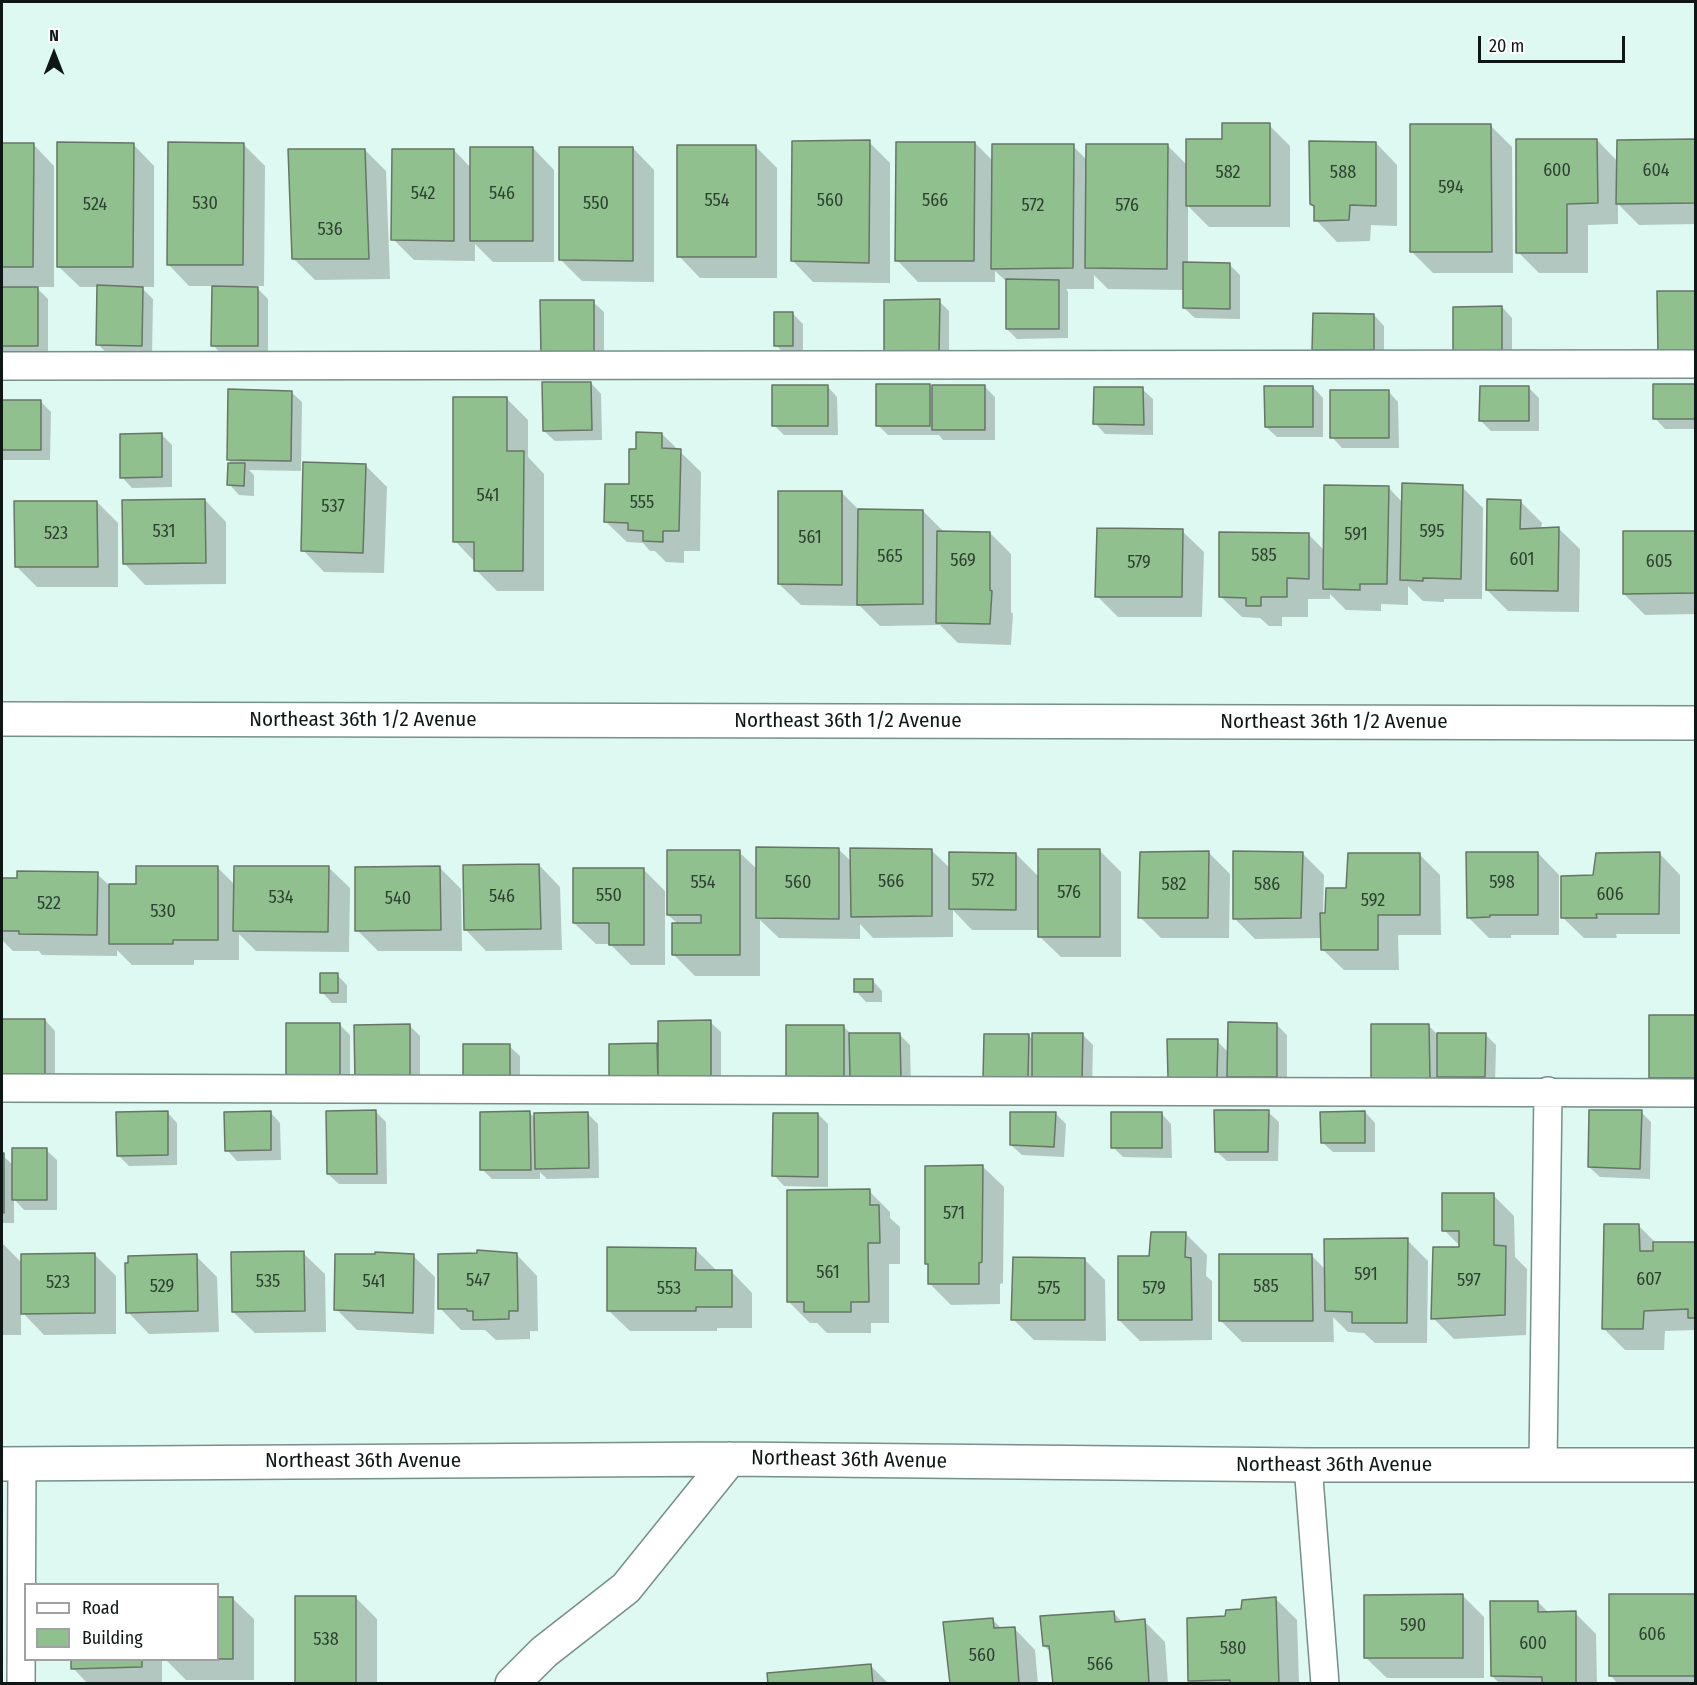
<!DOCTYPE html>
<style>
body{margin:0}
#map{position:relative;width:1697px;height:1685px;overflow:hidden;background:#def9f1;font-family:"Fira Sans Condensed",sans-serif}
canvas{display:block}
.frame{position:absolute;inset:0;border:3px solid #0e1715;pointer-events:none}
.legend{position:absolute;left:24px;top:1583px;width:195px;height:78px;box-sizing:border-box;background:#fff;border:2px solid #9fa2a1;margin:0;padding:8px 10px;list-style:none;font-size:18px;color:#0e1715}
.legend li{display:flex;align-items:center;gap:12px;height:30px}
.legend b{width:30px;border:2px solid #9fa2a1}
.north{position:absolute;left:24px;top:24px;width:60px;height:60px;-webkit-text-stroke:4px #fff;paint-order:stroke;rotate:0deg;font-size:16px;font-weight:700;line-height:24px;text-align:center;color:#0e1715}
.north::after{content:'';display:block;margin:auto;width:21px;height:27px;background:#0e1715;clip-path:polygon(50% 0,100% 100%,50% 72%,0 100%)}
.scale{position:absolute;left:1478px;top:36px;width:147px;height:27px;box-sizing:border-box;border:3px solid #0e1715;border-top:0;padding-left:8px;font-size:18px;line-height:21px;white-space:nowrap;color:#0e1715;-webkit-text-stroke:4px #fff;paint-order:stroke}
</style>
<div id="map">
<canvas width="1697" height="1685"></canvas>
<div class="frame"></div>
<ul class="legend">
<li><b style="height:8px;background:#fff"></b>Road</li>
<li><b style="height:16px;background:#8fc08d"></b>Building</li>
</ul>
<div class="north">N</div>
<div class="scale">20 m</div>
</div>
<script>
const context = document.querySelector('canvas').getContext('2d');
context.lineJoin = 'round';
function paint(path, color) { context.fillStyle = color; context.fill(path, 'evenodd'); }
const toPath = rows => new Path2D(rows.map(r => 'M' + r).join(''));
function strokePath(path, color, width, dash) { context.strokeStyle = color; context.lineWidth = width; context.lineCap = dash ? 'butt' : 'round'; context.setLineDash(dash || []); context.stroke(path); }
function write(font, color, halo, rows, align = 'center') {
  context.font = font + ' "Fira Sans Condensed",sans-serif'; context.lineWidth = 4.5; context.setLineDash([]); context.textBaseline = 'middle'; context.strokeStyle = halo; context.fillStyle = color; for (const [text, x, y, turn = 0] of rows) {
    context.save(); context.translate(x, y); context.rotate((+turn || 0) * Math.PI / 180); context.textAlign = isNaN(turn) ? turn : align; if (halo) context.strokeText(text, 0, 0); context.fillText(text, 0, 0); context.restore();
  }
}
const shadow = toPath([
 [1269,125,1290,146,1290,227,1209,227,1188,206,1188,263,1229,264,1240,275,1240,319,1195,318,1184,308,1185,290,1108,289,1094,275,1094,289,1066,289,1068,292,1068,338,1017,339,1007,329,1008,283,995,271,995,282,918,282,897,260,975,143,994,162,1073,146,1088,161,1167,145,1188,166,1224,140],
 [1491,126,1512,147,1513,273,1433,273,1411,251],
 [1597,140,1618,162,1696,140,1696,224,1639,225,1618,204,1618,224,1588,225,1588,273,1539,273,1518,252],
 [869,142,890,163,890,283,813,282,792,260],
 [1376,143,1397,165,1397,226,1371,225,1370,241,1337,242,1316,220,1316,207],
 [2,144,33,144,54,166,54,287,36,287,48,299,48,356,2,353],
 [133,144,154,166,154,287,141,287,153,299,152,355,108,355,98,344,99,287,80,287,58,266],
 [243,144,265,166,264,286,255,286,268,299,268,356,223,356,213,345,213,286,189,286,168,264],
 [756,147,777,168,777,278,700,278,679,256],
 [533,148,554,170,554,262,493,262,475,244,475,261,414,260,393,239,454,150,471,168],
 [633,148,654,170,654,282,582,281,561,260],
 [365,150,386,171,390,279,315,280,294,259],
 [939,301,949,311,949,363,896,362],
 [542,302,593,302,604,312,604,366],
 [1502,307,1512,318,1512,360,1465,360],
 [793,314,803,324,803,356,786,356,776,345],
 [1374,315,1384,326,1384,360,1324,360,1314,349],
 [591,383,601,394,602,440,555,441,544,431],
 [827,386,837,397,838,435,784,435,774,425],
 [930,386,933,390,984,386,995,397,995,440,943,440,939,435,888,435,878,425],
 [1696,386,1696,429,1665,429,1655,418],
 [1313,387,1323,398,1323,437,1277,437,1266,427],
 [1528,387,1539,398,1539,431,1491,431,1481,421],
 [1142,389,1153,399,1153,435,1105,434,1095,423],
 [1388,391,1398,402,1399,448,1342,448,1332,437],
 [291,392,302,402,301,471,249,470,254,475,254,496,239,495,229,484,233,465,228,459],
 [507,399,528,420,528,457,544,474,544,591,497,591,476,570,476,563,455,541],
 [2,402,41,402,51,412,50,460,2,460],
 [161,434,172,445,172,487,132,488,122,477],
 [662,434,701,472,700,551,684,551,684,563,666,562,655,551,650,551,643,543,627,542,605,521,630,486,637,451],
 [365,465,387,487,384,573,324,572,303,550],
 [1388,487,1403,503,1462,487,1483,508,1482,599,1444,599,1444,602,1423,601,1408,586,1408,605,1381,604,1381,611,1346,610,1330,594,1330,599,1308,599,1308,617,1282,617,1282,626,1269,626,1260,618,1242,617,1220,596,1309,535,1325,551],
 [841,492,859,510,923,511,944,532,990,533,1011,554,1011,612,1013,614,1011,645,958,643,940,625,880,626,860,606,801,605,779,584],
 [205,500,226,522,226,584,145,585,124,563],
 [1520,501,1542,523,1541,529,1558,528,1580,549,1579,612,1508,611,1487,590],
 [97,502,118,523,118,587,37,587,16,566],
 [1182,531,1204,552,1202,617,1118,617,1097,596],
 [1696,532,1696,614,1645,615,1624,594],
 [838,849,852,862,931,850,951,869,1016,854,1040,878,1100,851,1121,872,1121,957,1061,957,1039,936,1039,930,972,930,953,910,953,937,873,938,860,924,860,939,779,938,760,920,760,976,695,976,674,955,678,924,668,915,739,852,758,870],
 [1208,852,1230,874,1229,938,1161,938,1140,917],
 [1302,853,1324,875,1323,914,1327,914,1347,890,1419,854,1440,875,1441,935,1398,935,1399,970,1344,970,1322,949,1322,938,1255,939,1234,918],
 [1538,853,1559,875,1559,935,1511,935,1511,938,1489,938,1468,917],
 [1659,853,1680,875,1680,934,1616,934,1617,938,1584,938,1562,917,1594,877],
 [539,865,560,887,562,950,486,951,465,929],
 [217,867,235,885,328,867,350,888,349,952,256,951,239,934,239,960,194,960,194,965,132,965,117,950,117,956,42,955,39,951,13,951,2,940,2,879,97,874,111,887,137,885],
 [440,868,461,889,462,951,378,951,357,930],
 [644,870,665,891,665,965,631,965,610,944,596,944,574,923],
 [337,975,347,985,347,1003,332,1003,322,992],
 [872,980,882,991,882,1002,866,1002,856,991],
 [1696,1016,1696,1088,1661,1088,1650,1078],
 [2,1020,45,1020,55,1031,55,1088,2,1087],
 [710,1022,721,1032,721,1089,621,1090,611,1046,659,1045],
 [288,1024,339,1024,350,1035,350,1091],
 [1276,1024,1287,1035,1287,1087,1239,1087,1227,1075,1227,1088,1180,1088,1217,1041,1229,1053],
 [409,1025,420,1036,420,1091,355,1026],
 [1428,1025,1437,1034,1486,1035,1496,1045,1495,1086,1449,1086,1439,1077,1439,1089,1383,1089],
 [844,1027,852,1035,900,1035,910,1045,911,1089,798,1089],
 [1082,1034,1093,1045,1092,1088,995,1089,1029,1036,1034,1041],
 [509,1046,520,1056,520,1091,475,1091],
 [167,1112,177,1123,177,1165,129,1166,118,1155],
 [270,1112,280,1123,281,1160,237,1161,227,1150],
 [376,1112,386,1122,387,1184,339,1184,328,1174],
 [529,1112,536,1119,587,1113,598,1124,599,1178,547,1179,540,1172,540,1179,492,1179,482,1169],
 [1268,1112,1279,1122,1278,1161,1227,1161,1216,1151],
 [1365,1112,1375,1123,1375,1152,1333,1152,1322,1142],
 [1641,1112,1651,1122,1650,1179,1600,1177,1589,1167],
 [1055,1113,1066,1124,1064,1157,1022,1155,1011,1145],
 [1161,1113,1171,1124,1172,1158,1123,1157,1113,1147],
 [818,1114,828,1124,828,1187,784,1186,774,1175],
 [46,1150,57,1160,57,1210,24,1210,14,1199,14,1223,2,1223,2,1155,13,1165],
 [982,1166,1004,1187,1003,1283,1000,1284,1000,1304,951,1305,930,1284,930,1267,926,1263],
 [869,1191,890,1212,890,1218,900,1227,900,1264,889,1264,889,1323,871,1323,871,1333,827,1333,817,1323,810,1323,789,1302],
 [1493,1195,1514,1216,1515,1257,1527,1269,1526,1335,1454,1339,1433,1318,1462,1248,1444,1230],
 [1639,1226,1657,1244,1696,1244,1696,1330,1665,1331,1664,1350,1625,1350,1604,1329],
 [1186,1234,1207,1255,1206,1276,1212,1281,1212,1340,1140,1341,1119,1320,1151,1257],
 [1407,1240,1428,1261,1427,1343,1375,1343,1364,1333,1348,1332,1333,1317,1334,1342,1242,1342,1221,1321,1311,1255,1326,1270],
 [2,1243,23,1264,94,1254,116,1276,116,1334,44,1335,21,1311,21,1335,2,1335],
 [695,1249,717,1271,731,1271,752,1293,752,1328,717,1328,717,1331,630,1331,608,1310],
 [303,1253,325,1274,326,1332,255,1333,233,1312],
 [516,1254,537,1276,538,1331,530,1331,530,1339,496,1340,485,1330,461,1330,440,1308],
 [196,1256,217,1277,219,1332,149,1334,128,1312],
 [413,1256,435,1277,434,1334,357,1330,336,1309],
 [1084,1259,1105,1280,1106,1341,1034,1340,1013,1319],
 [1463,1596,1484,1617,1484,1678,1387,1678,1365,1657],
 [1696,1596,1696,1684,1618,1684,1611,1676],
 [355,1597,377,1619,377,1684,297,1684],
 [218,1598,232,1598,254,1619,254,1680,186,1680,166,1660,218,1660],
 [1276,1599,1297,1620,1299,1684,1193,1684,1189,1680,1226,1618],
 [1538,1602,1549,1613,1575,1613,1596,1634,1597,1684,1500,1684,1492,1676],
 [1114,1613,1123,1623,1144,1621,1165,1642,1168,1684,1054,1684,1052,1653,1044,1646],
 [992,1619,1002,1629,1014,1628,1035,1650,1038,1684,952,1684],
 [2,1636,3,1637,3,1681,2,1681],
 [73,1660,162,1660,162,1684,88,1684,73,1668],
 [871,1666,889,1684,770,1684]
]);
const building = toPath([
 [1222,123,1270,123,1270,206,1186,206,1186,139,1222,139,1222,123],
 [1410,124,1491,124,1492,252,1410,252,1410,124],
 [1516,139,1597,139,1598,203,1567,204,1567,253,1516,253,1516,139],
 [1696,139,1696,203,1616,204,1617,140,1696,139],
 [870,140,869,263,791,261,792,141,870,140],
 [1309,141,1376,142,1376,206,1350,205,1349,220,1314,221,1314,206,1310,204,1309,141],
 [57,142,134,143,133,267,57,267,57,142],
 [168,142,244,143,243,265,167,265,168,142],
 [896,142,975,142,974,261,895,261,896,142],
 [2,143,34,143,33,267,2,267,2,143],
 [992,144,1074,144,1073,268,991,269,992,144],
 [1086,144,1168,144,1167,269,1085,268,1086,144],
 [677,145,756,145,756,257,677,257,677,145],
 [470,147,533,147,533,241,470,241,470,147],
 [559,147,633,147,633,261,559,260,559,147],
 [288,149,365,149,369,259,292,259,288,149],
 [392,149,454,149,454,241,391,240,392,149],
 [1183,262,1230,263,1230,309,1183,308,1183,262],
 [1006,279,1059,280,1059,329,1006,329,1006,279],
 [97,285,143,287,142,346,96,345,97,285],
 [212,286,258,287,258,346,211,346,212,286],
 [2,287,38,287,38,346,2,346,2,287],
 [1657,291,1696,291,1696,353,1658,354,1657,291],
 [940,299,939,353,884,352,884,300,940,299],
 [540,300,594,300,594,356,541,356,540,300],
 [1502,306,1502,351,1453,351,1453,307,1502,306],
 [774,312,793,312,793,346,774,346,774,312],
 [1313,313,1374,314,1374,350,1312,350,1313,313],
 [542,382,591,382,592,430,543,431,542,382],
 [876,384,930,384,930,426,876,426,876,384],
 [1653,384,1696,384,1696,419,1653,419,1653,384],
 [772,385,828,385,828,426,772,426,772,385],
 [932,385,985,385,985,430,932,430,932,385],
 [1264,386,1313,386,1313,427,1265,427,1264,386],
 [1480,386,1529,386,1529,421,1479,421,1480,386],
 [1094,387,1143,387,1144,425,1093,424,1094,387],
 [228,389,292,391,291,461,227,460,228,389],
 [1330,390,1389,390,1389,438,1330,438,1330,390],
 [453,397,507,397,507,451,524,451,523,571,474,571,474,542,453,542,453,397],
 [2,400,41,400,41,450,2,450,2,400],
 [636,432,662,433,662,448,681,449,679,531,663,531,663,542,643,541,643,531,628,530,628,523,604,522,605,484,629,484,629,449,636,449,636,432],
 [162,433,162,477,120,478,120,434,162,433],
 [303,462,366,464,363,553,301,551,303,462],
 [228,463,245,463,244,486,227,485,228,463],
 [1402,483,1463,485,1461,579,1423,578,1423,581,1400,580,1402,483],
 [1324,485,1389,486,1387,584,1360,584,1360,590,1323,589,1324,485],
 [778,491,842,491,842,585,778,584,778,491],
 [205,499,206,563,123,564,122,500,205,499],
 [1487,499,1521,500,1520,529,1559,527,1558,591,1486,590,1487,499],
 [14,501,97,501,98,567,15,567,14,501],
 [858,509,923,510,923,604,857,605,858,509],
 [1097,528,1183,529,1182,597,1095,597,1097,528],
 [937,531,990,532,990,590,992,591,990,624,936,623,937,531],
 [1623,531,1696,531,1696,593,1623,594,1623,531],
 [1219,532,1309,533,1309,579,1287,578,1287,597,1261,597,1261,606,1246,606,1246,598,1219,597,1219,532],
 [756,847,839,848,839,919,756,918,756,847],
 [850,848,932,849,932,916,851,917,850,848],
 [1038,849,1100,849,1100,937,1038,937,1038,849],
 [667,850,740,850,740,955,672,955,672,923,701,923,701,915,667,915,667,850],
 [1209,851,1208,918,1138,918,1140,852,1209,851],
 [1233,851,1303,852,1301,918,1233,919,1233,851],
 [949,852,1016,853,1016,910,949,909,949,852],
 [1466,852,1538,852,1538,915,1490,915,1490,917,1467,918,1466,852],
 [1660,852,1659,914,1596,914,1597,918,1561,918,1561,876,1593,875,1596,853,1660,852],
 [1348,853,1420,853,1420,915,1378,915,1378,950,1321,950,1320,913,1325,913,1326,888,1346,888,1348,853],
 [539,864,541,929,464,930,463,865,539,864],
 [136,866,218,866,218,940,173,940,173,944,109,944,109,884,136,884,136,866],
 [234,866,329,866,328,932,233,931,234,866],
 [440,866,441,930,355,931,355,867,440,866],
 [573,868,644,868,644,945,609,945,609,923,573,923,573,868],
 [17,871,98,872,97,935,19,934,19,931,2,931,2,878,17,878,17,871],
 [320,973,338,973,338,993,320,993,320,973],
 [854,979,873,979,873,992,854,992,854,979],
 [1649,1015,1696,1015,1696,1078,1649,1078,1649,1015],
 [2,1019,45,1019,45,1078,2,1078,2,1019],
 [711,1020,711,1079,658,1080,658,1021,711,1020],
 [1228,1022,1277,1023,1277,1077,1227,1077,1228,1022],
 [286,1023,340,1023,340,1081,286,1082,286,1023],
 [410,1024,410,1082,355,1082,354,1025,410,1024],
 [1371,1024,1429,1024,1430,1079,1371,1079,1371,1024],
 [786,1025,844,1025,844,1077,786,1079,786,1025],
 [849,1033,900,1033,901,1079,850,1079,849,1033],
 [1032,1033,1083,1033,1082,1078,1032,1080,1032,1033],
 [1437,1033,1486,1033,1485,1077,1437,1077,1437,1033],
 [984,1034,1029,1034,1028,1078,983,1079,984,1034],
 [1167,1039,1218,1039,1217,1078,1168,1078,1167,1039],
 [657,1043,658,1080,609,1080,609,1044,657,1043],
 [463,1044,510,1044,510,1081,463,1081,463,1044],
 [376,1110,377,1174,327,1174,326,1111,376,1110],
 [1214,1110,1269,1110,1268,1152,1215,1152,1214,1110],
 [1589,1110,1642,1110,1640,1169,1588,1167,1589,1110],
 [168,1111,168,1155,117,1156,116,1112,168,1111],
 [271,1111,271,1150,225,1151,224,1112,271,1111],
 [530,1111,531,1170,480,1170,480,1112,530,1111],
 [1365,1111,1365,1143,1321,1143,1320,1112,1365,1111],
 [588,1112,589,1168,535,1169,534,1113,588,1112],
 [1010,1112,1056,1112,1054,1147,1010,1145,1010,1112],
 [1111,1112,1162,1112,1162,1148,1111,1148,1111,1112],
 [773,1113,818,1113,818,1177,772,1176,773,1113],
 [12,1148,47,1148,47,1200,12,1200,12,1148],
 [2,1153,4,1153,4,1213,2,1213,2,1153],
 [983,1165,982,1262,979,1263,979,1284,928,1284,928,1264,925,1264,925,1166,983,1165],
 [870,1189,870,1205,879,1205,880,1243,868,1243,869,1302,851,1302,851,1312,804,1312,804,1302,787,1302,787,1190,870,1189],
 [1442,1193,1494,1193,1494,1245,1506,1246,1505,1315,1431,1319,1433,1247,1459,1247,1459,1231,1442,1231,1442,1193],
 [1604,1224,1639,1224,1640,1251,1653,1251,1653,1242,1696,1242,1696,1318,1688,1318,1688,1309,1644,1311,1643,1329,1602,1329,1604,1224],
 [1151,1232,1186,1232,1185,1257,1191,1258,1192,1320,1118,1320,1118,1256,1149,1256,1151,1232],
 [1408,1238,1407,1323,1352,1323,1352,1312,1325,1311,1324,1239,1408,1238],
 [607,1247,696,1248,695,1270,732,1270,732,1307,696,1307,696,1311,607,1311,607,1247],
 [477,1250,517,1253,518,1311,509,1311,509,1319,473,1320,473,1311,467,1311,467,1309,438,1309,438,1254,477,1253,477,1250],
 [304,1251,305,1311,232,1312,231,1252,304,1251],
 [375,1252,414,1254,413,1313,334,1310,335,1254,375,1254,375,1252],
 [95,1253,95,1313,21,1314,21,1254,95,1253],
 [197,1254,198,1311,126,1313,125,1263,128,1263,128,1256,197,1254],
 [1219,1254,1312,1254,1313,1321,1219,1321,1219,1254],
 [1013,1257,1085,1258,1085,1320,1011,1320,1013,1257],
 [1463,1594,1463,1658,1364,1658,1364,1595,1463,1594],
 [1609,1594,1696,1594,1696,1676,1609,1676,1609,1594],
 [295,1596,356,1596,356,1684,295,1684,295,1596],
 [218,1597,233,1597,233,1659,218,1659,218,1597],
 [1276,1597,1279,1684,1230,1684,1230,1680,1188,1681,1187,1618,1225,1616,1226,1610,1241,1609,1242,1600,1276,1597],
 [1490,1601,1538,1601,1538,1612,1576,1611,1576,1684,1542,1684,1542,1677,1491,1676,1490,1601],
 [1114,1611,1115,1622,1145,1619,1149,1684,1053,1684,1049,1646,1043,1646,1040,1616,1114,1611],
 [993,1618,994,1628,1015,1627,1019,1684,950,1684,943,1622,993,1618],
 [71,1660,142,1660,142,1667,71,1669,71,1660],
 [871,1664,873,1684,768,1684,767,1673,871,1664]
]);
const service = toPath([
 [2,366,1696,364],
 [2,1088,1696,1093],
 [1308,1465,1325,1684],
 [1543,1465,1548,1091],
 [21,1684,22,1464]
]);
const minor = toPath([
 [2,719,1696,723],
 [2,1464,730,1459,1308,1465,1696,1465],
 [512,1684,544,1652,626,1588,730,1459]
]);
const numberNames = [
 ["600",1557,171],
 ["604",1656,171],
 ["582",1228,173],
 ["588",1343,173],
 ["594",1451,188],
 ["542",423,194],
 ["546",502,194],
 ["554",717,201],
 ["560",830,201],
 ["566",935,201],
 ["530",205,204],
 ["550",596,204],
 ["524",95,205],
 ["572",1033,206],
 ["576",1127,206],
 ["536",330,230],
 ["541",488,496],
 ["555",642,503],
 ["537",333,507],
 ["531",164,532],
 ["595",1432,532],
 ["523",56,534],
 ["591",1356,535],
 ["561",810,538],
 ["585",1264,556],
 ["565",890,557],
 ["601",1522,560],
 ["569",963,561],
 ["605",1659,562],
 ["579",1139,563],
 ["572",983,881],
 ["566",891,882],
 ["554",703,883],
 ["560",798,883],
 ["598",1502,883],
 ["582",1174,885],
 ["586",1267,885],
 ["576",1069,893],
 ["606",1610,895],
 ["550",609,896],
 ["546",502,897],
 ["534",281,898],
 ["540",398,899],
 ["592",1373,901],
 ["522",49,904],
 ["530",163,912],
 ["571",954,1214],
 ["561",828,1273],
 ["591",1366,1275],
 ["607",1649,1280],
 ["547",478,1281],
 ["597",1469,1281],
 ["535",268,1282],
 ["541",374,1282],
 ["523",58,1283],
 ["529",162,1287],
 ["585",1266,1287],
 ["553",669,1289],
 ["575",1049,1289],
 ["579",1154,1289],
 ["590",1413,1626],
 ["606",1652,1635],
 ["538",326,1640],
 ["600",1533,1644],
 ["580",1233,1649],
 ["560",982,1656],
 ["566",1100,1665]
];
const streetNames = [
 ["Northeast 36th 1/2 Avenue",363,720],
 ["Northeast 36th 1/2 Avenue",848,721],
 ["Northeast 36th 1/2 Avenue",1334,722],
 ["Northeast 36th Avenue",849,1460,1],
 ["Northeast 36th Avenue",363,1461],
 ["Northeast 36th Avenue",1334,1465]
];
paint(shadow, '#0003');
paint(building, '#8fc08d');
strokePath(building, '#677566', 1.5);
strokePath(service, '#778f88', 30);
strokePath(minor, '#778f88', 36);
strokePath(service, '#fff', 27);
strokePath(minor, '#fff', 33);
write('18px', '#2e4133', null, numberNames);
write('21px', '#0e1715', '#fff', streetNames);
</script>
